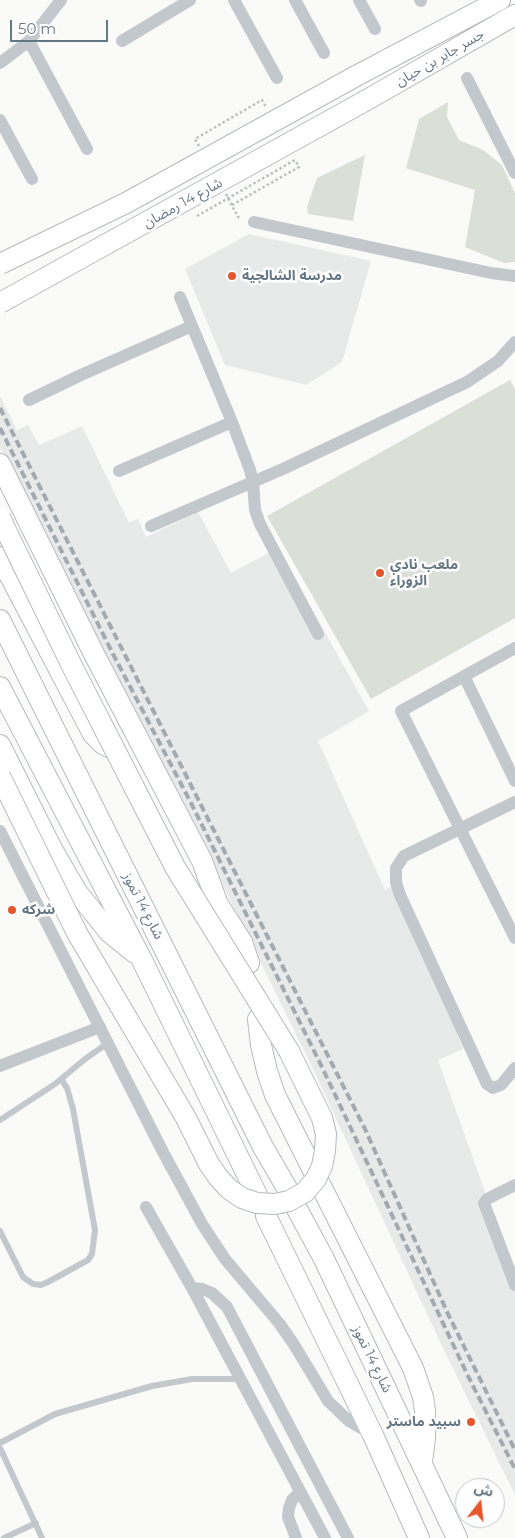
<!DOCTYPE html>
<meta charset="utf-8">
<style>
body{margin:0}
#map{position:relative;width:515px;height:1538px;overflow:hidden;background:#fafaf8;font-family:Montserrat,"Noto Sans Arabic",sans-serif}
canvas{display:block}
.north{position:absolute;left:455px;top:1478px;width:50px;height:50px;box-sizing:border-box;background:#fff;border:1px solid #c1c8cd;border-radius:50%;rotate:16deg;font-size:14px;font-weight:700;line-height:20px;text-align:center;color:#657683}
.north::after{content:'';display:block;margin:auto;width:18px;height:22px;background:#e4572e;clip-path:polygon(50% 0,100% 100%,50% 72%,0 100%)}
.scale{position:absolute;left:10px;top:20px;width:98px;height:22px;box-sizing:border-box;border:2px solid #657683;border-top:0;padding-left:6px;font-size:15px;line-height:18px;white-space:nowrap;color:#657683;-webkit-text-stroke:4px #fff;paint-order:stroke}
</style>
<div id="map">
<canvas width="515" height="1538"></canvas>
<div class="north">ش</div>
<div class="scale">50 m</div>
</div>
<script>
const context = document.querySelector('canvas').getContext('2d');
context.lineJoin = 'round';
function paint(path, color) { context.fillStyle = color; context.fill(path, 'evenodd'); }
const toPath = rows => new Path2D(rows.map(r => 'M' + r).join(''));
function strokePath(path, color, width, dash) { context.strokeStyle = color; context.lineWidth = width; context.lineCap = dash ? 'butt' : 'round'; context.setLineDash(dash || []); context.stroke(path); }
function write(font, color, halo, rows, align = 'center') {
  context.font = font + ' Montserrat,"Noto Sans Arabic",sans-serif'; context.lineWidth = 5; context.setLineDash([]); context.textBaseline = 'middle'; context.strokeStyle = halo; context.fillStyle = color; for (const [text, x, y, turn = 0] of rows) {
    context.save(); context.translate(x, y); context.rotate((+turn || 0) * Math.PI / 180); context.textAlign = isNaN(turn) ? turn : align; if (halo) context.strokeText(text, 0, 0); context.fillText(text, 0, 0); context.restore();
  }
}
const built = toPath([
 [249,234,371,261,342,362,306,385,225,365,185,269],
 [0,396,17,430,28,425,39,445,82,426,129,523,138,519,146,537,198,512,231,573,278,548,369,711,318,741,385,890,400,881,463,1049,438,1060,515,1276,515,1495,441,1344,312,1067,177,792,0,448]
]);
const green = toPath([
 [448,102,447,117,459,140,483,150,502,165,515,193,515,262,504,263,465,247,475,190,406,168,419,119],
 [365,155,353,221,308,214,307,207,317,178],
 [510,380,515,389,515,618,371,699,267,516]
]);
const path = toPath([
 [199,146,195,139,262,100,266,107],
 [226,194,238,217,242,218],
 [232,205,299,167,295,160]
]);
const service = toPath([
 [0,1120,55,1084,85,1059,108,1043],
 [0,1231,23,1277,33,1284,41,1285,48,1282,88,1260,92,1254,95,1230,73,1109,67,1088,61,1079],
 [0,1443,55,1414,152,1386,192,1379,241,1379],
 [0,1448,42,1538],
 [4,1538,36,1523]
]);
const minor = toPath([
 [234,0,277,78],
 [295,0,324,53],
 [359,0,375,29],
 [420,0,421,1],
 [29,41,87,149],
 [122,41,190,0],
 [0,63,29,41,61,0],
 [467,78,515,173],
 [0,120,32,179],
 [254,222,491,273,515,276],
 [180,297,232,422,250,470,253,482,255,510,260,524,318,634],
 [29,400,81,375,192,326],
 [119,471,232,422],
 [151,526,285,468,467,382,498,361,515,342],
 [515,648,401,711,515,938],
 [464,676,515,781],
 [515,802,404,856,396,868,396,882,400,895,487,1084,493,1088,501,1085,515,1068],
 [0,831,163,1152,202,1224,225,1259,279,1323,293,1343,328,1401,349,1421,372,1434],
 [0,1066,100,1027],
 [515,1185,487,1199,484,1203,515,1285],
 [146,1207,192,1288,325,1538],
 [192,1288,202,1289,212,1293,227,1307,348,1538],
 [296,1538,288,1517,289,1508,292,1500,300,1492]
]);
const primary = toPath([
 [356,76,500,0],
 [365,101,515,15],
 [0,464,94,654,202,861,219,907],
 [0,557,93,734,103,744,115,750],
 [0,620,263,1147,288,1190],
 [0,687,141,958,257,1195],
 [0,745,52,849,77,892,109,932,135,953],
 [212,895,242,942,249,963],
 [258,1019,261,1045,267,1071,275,1095,413,1368,423,1397,425,1411,425,1438,422,1462],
 [297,1209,324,1259,457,1538],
 [266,1216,373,1435,419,1538]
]);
const rail = toPath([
 [0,408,365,1129,448,1314,515,1450],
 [0,428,113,654,190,801,321,1065,468,1376,515,1469]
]);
const pathBridge = toPath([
 [197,216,295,160]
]);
const primaryBridge = toPath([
 [0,264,126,203,356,76],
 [0,303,365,101],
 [0,518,73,668,175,867,289,1051,322,1118,326,1134,325,1151,322,1166,316,1179,305,1192,289,1201,275,1204,257,1203,242,1198,229,1189,218,1177,209,1164,186,1118,77,933,0,776]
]);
const markers = [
 [232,276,5,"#e4572e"],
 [380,573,5,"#e4572e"],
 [12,910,5,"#e4572e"],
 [471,1422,5,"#e4572e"]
];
const streetNames = [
 ["جسر جابر بن حيان",440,58,-30],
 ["شارع 14 رمضان",183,203,-29],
 ["شارع 14 تموز",143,906,63],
 ["شارع 14 تموز",372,1359,64]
];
const poiNames = [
 ["مدرسة الشالجية",242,276],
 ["ملعب نادي",390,565],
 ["الزوراء",390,581],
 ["شركه",22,910],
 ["سبيد ماستر",461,1422,"right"]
];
paint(built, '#e8e9e9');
paint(green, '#dadfd7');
strokePath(primary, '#b5babe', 22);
strokePath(path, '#bbbfc2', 2.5, [2.5, 2.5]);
strokePath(service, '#c3c8cc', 6);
strokePath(minor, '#c3c8cc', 12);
strokePath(primary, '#fff', 20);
strokePath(rail, '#a2aab0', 4, [8, 4]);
strokePath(primaryBridge, '#b5babe', 22, []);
strokePath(pathBridge, '#bbbfc2', 2.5, [2.5, 2.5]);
strokePath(primaryBridge, '#fff', 20);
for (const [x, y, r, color] of markers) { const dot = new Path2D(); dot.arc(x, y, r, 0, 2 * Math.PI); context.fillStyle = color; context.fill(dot); strokePath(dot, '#fff', 2); }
write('14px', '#657683', '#fff', streetNames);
write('bold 14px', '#657683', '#fff', poiNames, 'left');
</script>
